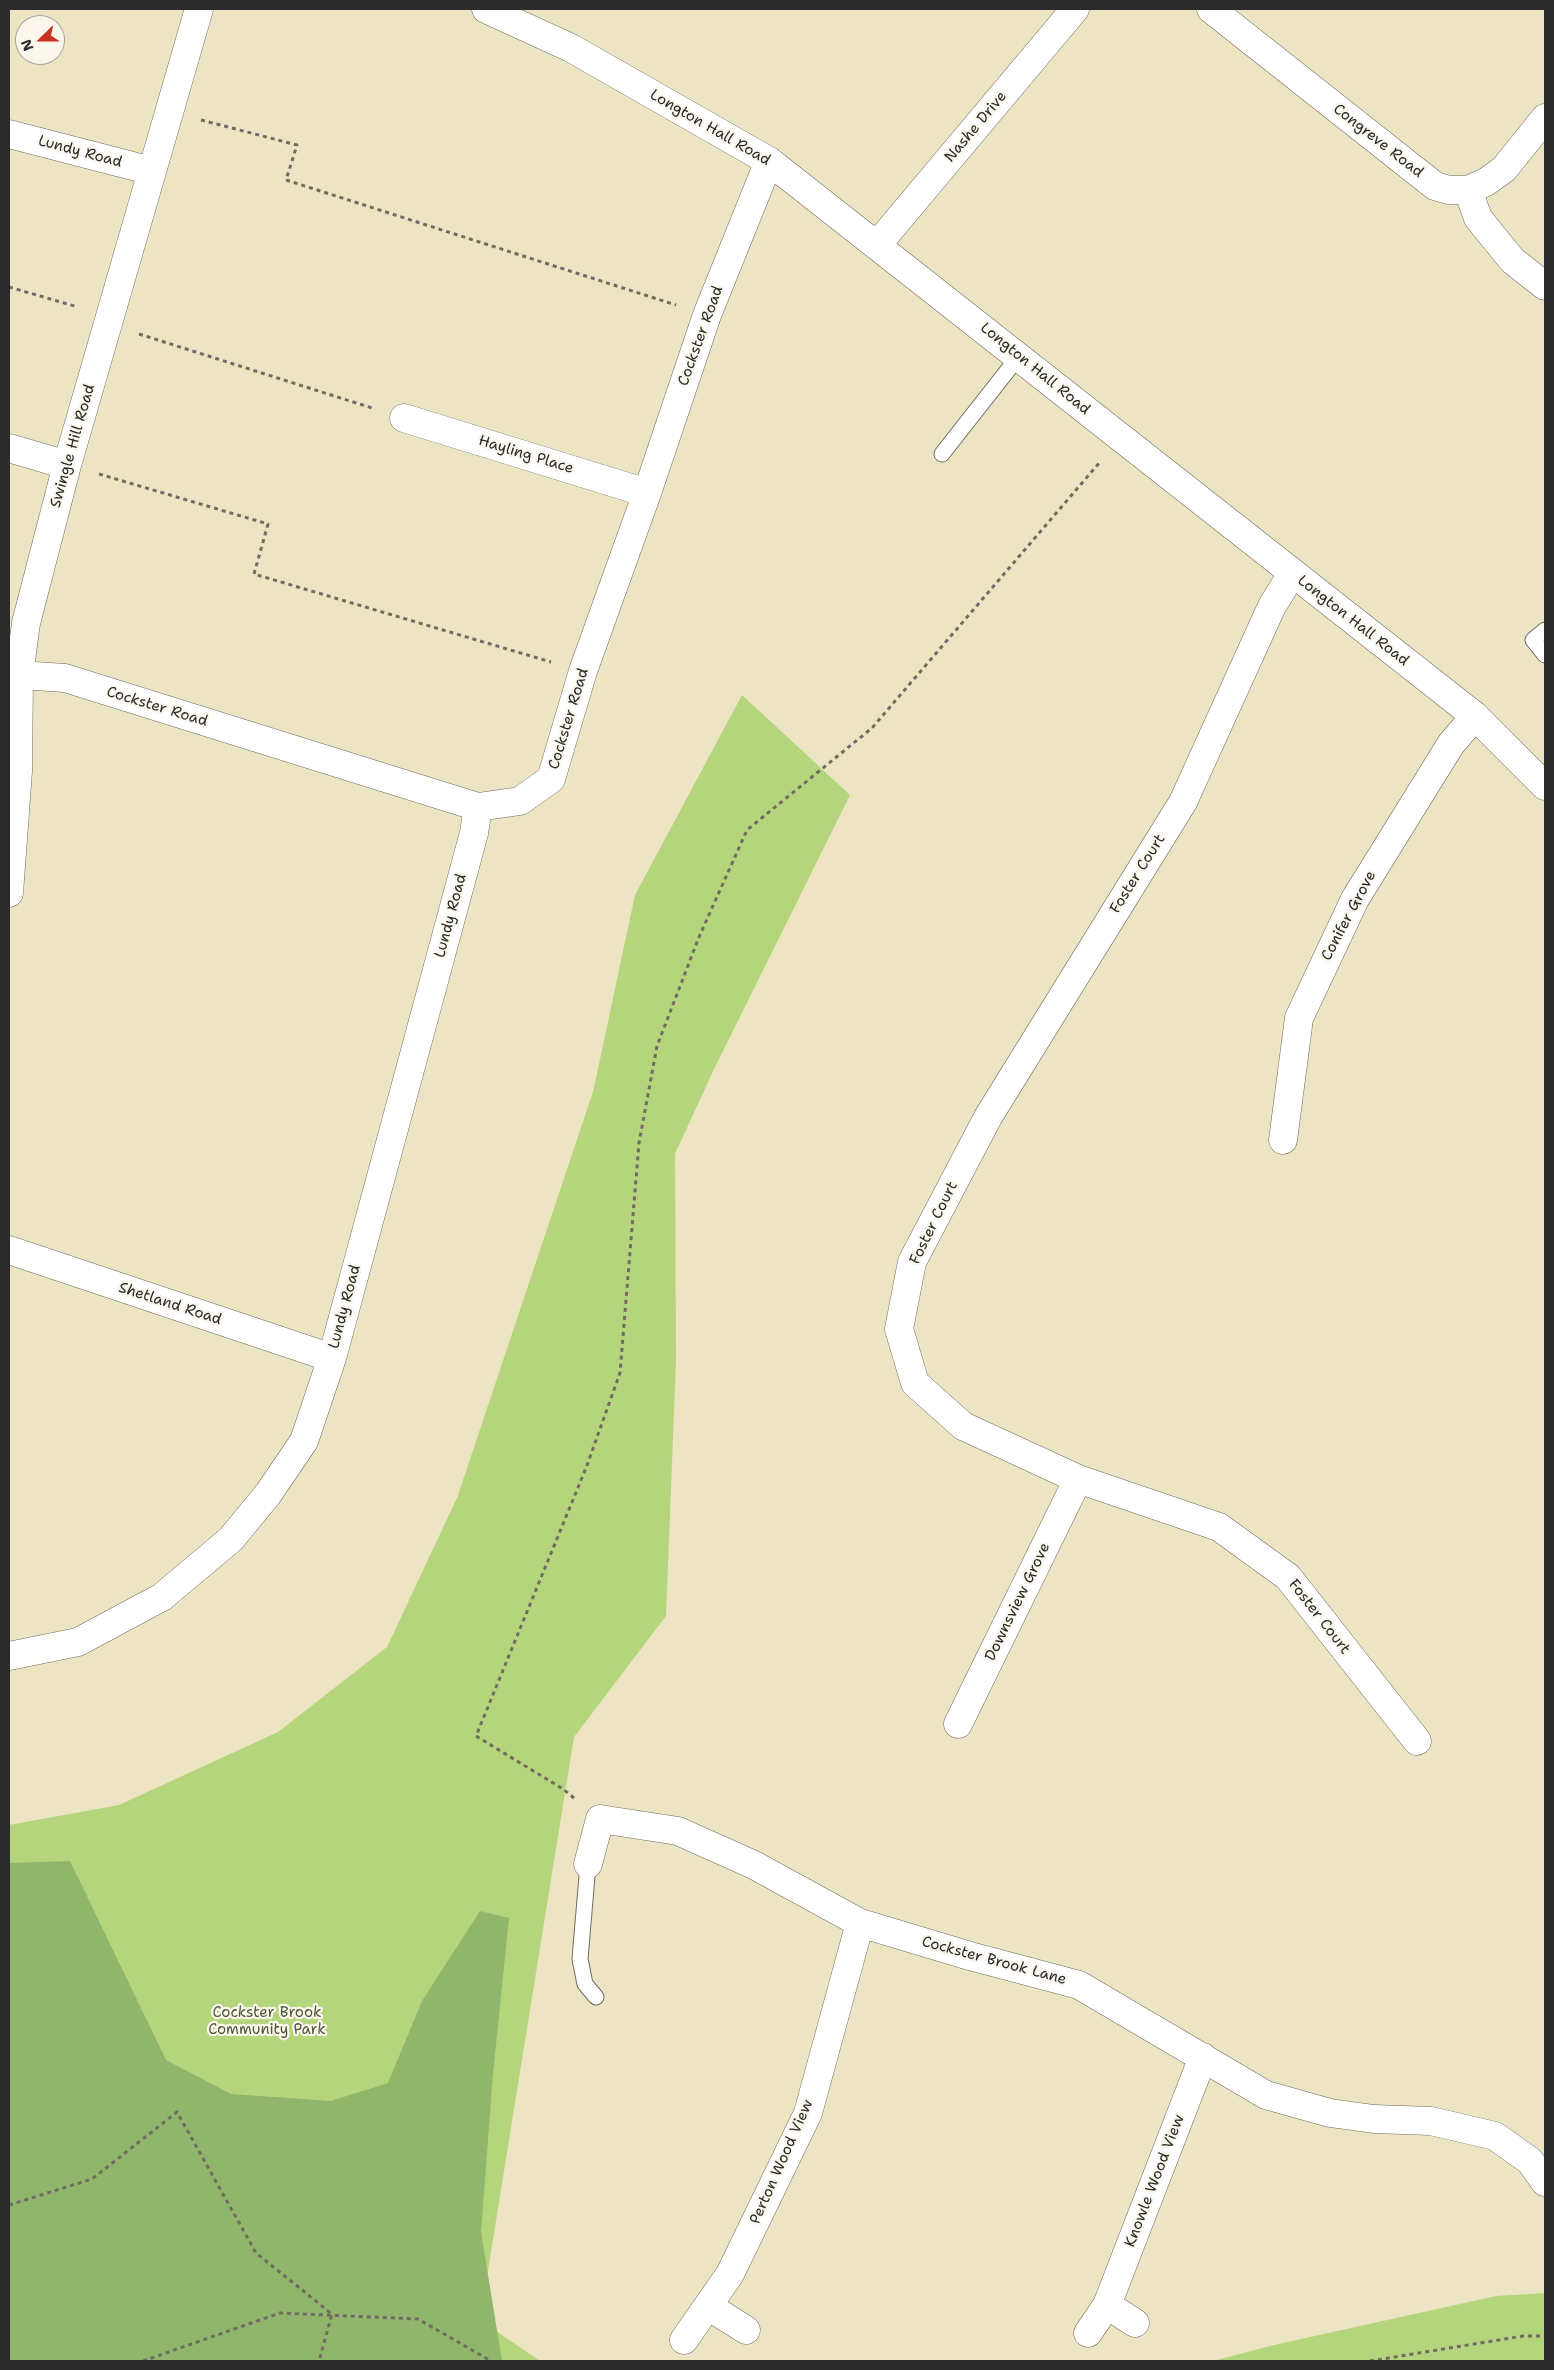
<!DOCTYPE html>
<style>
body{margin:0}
#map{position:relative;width:1554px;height:2370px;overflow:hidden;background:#ece4c3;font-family:"Shantell Sans",sans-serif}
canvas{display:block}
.frame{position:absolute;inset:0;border:10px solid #2b2b2b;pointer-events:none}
.north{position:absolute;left:15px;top:15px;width:50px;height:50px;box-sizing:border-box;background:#fbf7ec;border:1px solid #a8a59f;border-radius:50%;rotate:248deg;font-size:14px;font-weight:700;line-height:20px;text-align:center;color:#2b2b2b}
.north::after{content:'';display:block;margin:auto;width:18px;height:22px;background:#c8321e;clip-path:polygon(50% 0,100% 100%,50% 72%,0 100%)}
</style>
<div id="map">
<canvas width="1554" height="2370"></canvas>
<div class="frame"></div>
<div class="north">N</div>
</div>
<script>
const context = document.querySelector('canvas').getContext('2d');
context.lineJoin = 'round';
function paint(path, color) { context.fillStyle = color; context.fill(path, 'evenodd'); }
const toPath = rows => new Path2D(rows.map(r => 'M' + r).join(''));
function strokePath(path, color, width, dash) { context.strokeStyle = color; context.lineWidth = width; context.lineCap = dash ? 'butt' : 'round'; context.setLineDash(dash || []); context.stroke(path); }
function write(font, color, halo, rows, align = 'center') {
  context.font = font + ' "Shantell Sans",sans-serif'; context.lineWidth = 4.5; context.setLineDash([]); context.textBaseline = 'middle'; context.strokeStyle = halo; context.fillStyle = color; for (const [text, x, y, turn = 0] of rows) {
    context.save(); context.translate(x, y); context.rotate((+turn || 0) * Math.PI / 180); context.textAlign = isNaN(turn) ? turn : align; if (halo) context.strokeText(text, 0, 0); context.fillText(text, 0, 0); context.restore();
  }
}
const green = toPath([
 [742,695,850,795,714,1069,675,1154,676,1360,666,1616,574,1737,480,2320,540,2361,9,2361,9,1825,119,1805,278,1732,387,1647,457,1498,593,1092,635,895],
 [1545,2293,1545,2361,1213,2361,1274,2345,1496,2296]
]);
const forest = toPath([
 [70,1861,166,2060,231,2094,331,2101,388,2083,422,2001,480,1911,509,1918,493,2074,481,2232,502,2361,9,2361,9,1863]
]);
const path = toPath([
 [201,120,297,145,286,180,676,305],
 [9,287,78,307],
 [139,334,372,408],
 [99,474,268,524,254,574,551,662],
 [574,1798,563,1789,476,1736,586,1468,620,1373,639,1143,657,1046,699,937,747,830,872,728,1100,462],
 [9,2205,92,2179,177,2112,256,2253,332,2314,319,2361],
 [143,2361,280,2313,418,2319,491,2361],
 [1370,2361,1523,2336,1545,2336]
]);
const lane = toPath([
 [942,454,1019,356],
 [1545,630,1533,640,1545,655],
 [588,1864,580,1959,585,1984,596,1997]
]);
const street = toPath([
 [1211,9,1435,186,1449,190,1468,190,1486,182,1504,169,1545,118],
 [9,134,152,171],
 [1468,190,1478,218,1512,260,1545,286],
 [877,245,1075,9],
 [404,418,647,493],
 [9,448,67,465],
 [1292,574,1272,606,1183,802,988,1117,912,1262,899,1329,915,1383,963,1426,1078,1479,1219,1527,1288,1577,1417,1741],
 [19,675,65,678,478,807,520,801,551,779,583,671,647,493,707,315,769,161],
 [9,893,18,771,19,675,26,623,67,465,199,9],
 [1283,1140,1299,1018,1355,899,1451,744,1475,716],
 [9,1250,332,1358],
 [9,1656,78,1642,162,1597,231,1539,268,1494,304,1441,332,1358,474,833,478,807],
 [958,1724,1078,1479],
 [588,1864,600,1819,678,1831,754,1865,860,1923,970,1956,1079,1985,1266,2095,1330,2113,1374,2119,1431,2121,1495,2136,1530,2161,1545,2182],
 [1107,2305,1135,2323],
 [708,2306,746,2330],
 [1088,2333,1107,2305,1203,2057],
 [684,2340,730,2274,808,2113,860,1923]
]);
const secondary = toPath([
 [486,9,571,48,769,161,1475,716,1545,786]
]);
const streetNames = [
 ["Nashe Drive",976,127,-50],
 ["Longton Hall Road",710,128,30],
 ["Congreve Road",1378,141,38],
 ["Lundy Road",80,152,15],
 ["Cockster Road",701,336,-70],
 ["Longton Hall Road",1035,369,39],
 ["Swingle Hill Road",73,446,-74],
 ["Hayling Place",526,455,17],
 ["Longton Hall Road",1353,621,38],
 ["Cockster Road",157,707,17],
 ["Cockster Road",569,719,-73],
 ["Foster Court",1138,874,-58],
 ["Lundy Road",451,916,-75],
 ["Conifer Grove",1349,916,-62],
 ["Foster Court",934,1223,-64],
 ["Shetland Road",170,1304,18],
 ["Lundy Road",345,1307,-75],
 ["Downsview Grove",1018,1602,-64],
 ["Foster Court",1319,1617,52],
 ["Cockster Brook Lane",994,1961,15],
 ["Perton Wood View",782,2162,-66],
 ["Knowle Wood View",1155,2181,-69]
];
const parkNames = [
 ["Cockster Brook",267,2013],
 ["Community Park",267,2030]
];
paint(green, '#b5d57c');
paint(forest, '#90b66c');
strokePath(lane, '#6f6c60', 17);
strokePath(street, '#6f6c60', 29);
strokePath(secondary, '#6f6c60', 29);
strokePath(path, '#6f6c60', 3, [4, 4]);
strokePath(lane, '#fff', 15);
strokePath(street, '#fff', 28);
strokePath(secondary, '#fff', 28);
write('15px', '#2b2b2b', '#fbf7ec', streetNames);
write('15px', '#4e563f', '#fbf7ec', parkNames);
</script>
